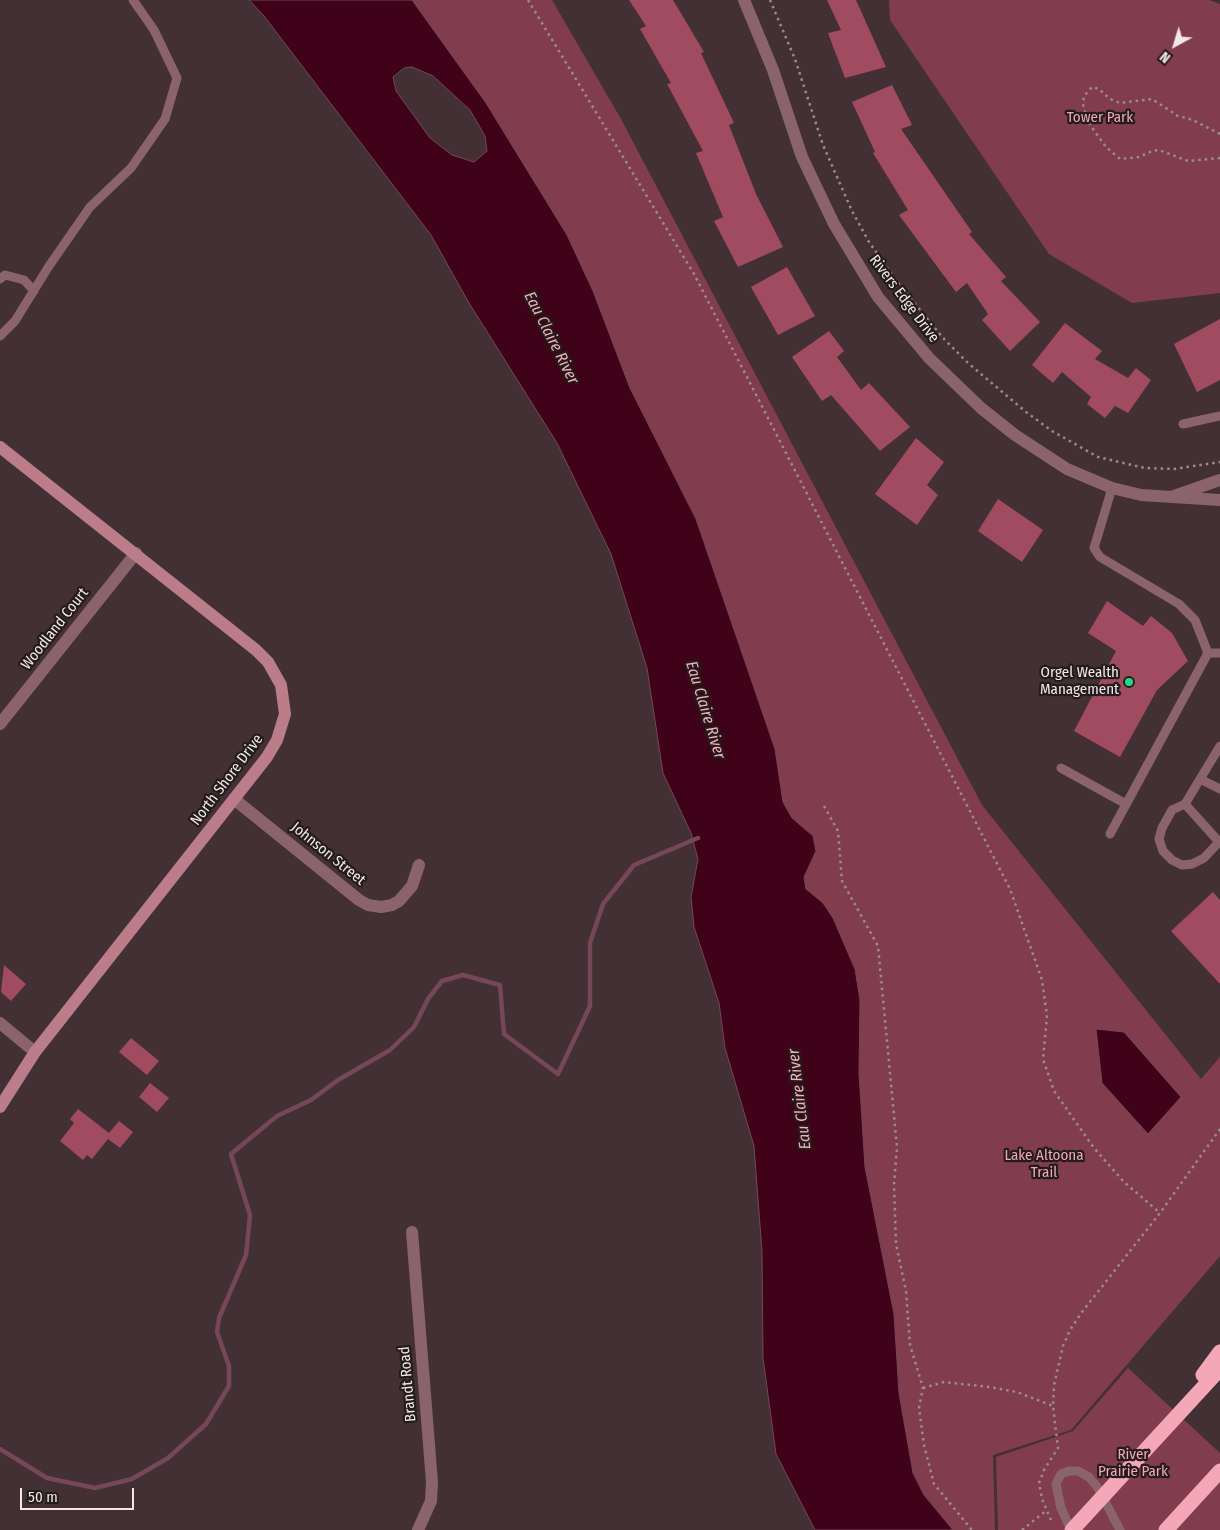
<!DOCTYPE html>
<style>
body{margin:0}
#map{position:relative;width:1220px;height:1530px;overflow:hidden;background:#433034;font-family:"Fira Sans Condensed",sans-serif}
canvas{display:block}
.north{position:absolute;left:1150px;top:20px;width:50px;height:50px;-webkit-text-stroke:4px #231b1c;paint-order:stroke;rotate:219deg;font-size:14px;font-weight:700;line-height:20px;text-align:center;color:#f3e7e9}
.north::after{content:'';display:block;margin:auto;width:18px;height:22px;background:#f3e7e9;clip-path:polygon(50% 0,100% 100%,50% 72%,0 100%)}
.scale{position:absolute;left:20px;top:1488px;width:114px;height:22px;box-sizing:border-box;border:2px solid #f3e7e9;border-top:0;padding-left:6px;font-size:15px;line-height:18px;white-space:nowrap;color:#f3e7e9;-webkit-text-stroke:4px #231b1c;paint-order:stroke}
</style>
<div id="map">
<canvas width="1220" height="1530"></canvas>
<div class="north">N</div>
<div class="scale">50 m</div>
</div>
<script>
const context = document.querySelector('canvas').getContext('2d');
context.lineJoin = 'round';
function paint(path, color) { context.fillStyle = color; context.fill(path, 'evenodd'); }
const shape = rows => new Path2D(rows.map(r => 'M' + r).join(''));
function stroke(path, color, width, dash) { context.strokeStyle = color; context.lineWidth = width; context.lineCap = dash ? 'butt' : 'round'; context.setLineDash(dash || []); context.stroke(path); }
function write(font, color, halo, rows, align = 'center') {
  context.font = font + ' "Fira Sans Condensed",sans-serif'; context.lineWidth = 4.5; context.setLineDash([]); context.textBaseline = 'middle'; context.strokeStyle = halo; context.fillStyle = color; for (const [text, x, y, turn = 0] of rows) {
    context.save(); context.translate(x, y); context.rotate((+turn || 0) * Math.PI / 180); context.textAlign = isNaN(turn) ? turn : align; if (halo) context.strokeText(text, 0, 0); context.fillText(text, 0, 0); context.restore();
  }
}
paint(shape([
 [412,0,552,0,621,119,982,805,1201,1079,1220,1057,1220,1256,1071,1430,993,1455,995,1530,953,1530,924,1495,913,1473,899,1393,894,1314,865,1167,859,1073,860,1000,855,969,833,918,823,903,806,889,804,877,816,851,813,836,792,818,783,802,775,749,696,519,630,388,593,291,567,235],
 [889,0,1209,0,1220,4,1220,293,1132,303,1049,254,890,20],
 [1128,1368,1220,1453,1220,1530,998,1530,996,1457,1073,1431]
]), '#813d4d');
const water = shape([
 [249,0,412,0,486,103,567,235,593,291,630,388,696,519,775,749,783,802,792,818,813,836,816,851,804,877,806,889,823,903,833,918,855,969,860,1000,859,1073,865,1167,894,1314,899,1393,913,1473,924,1495,953,1530,815,1530,776,1454,763,1358,762,1252,754,1146,725,1048,719,1003,694,927,691,897,698,859,691,833,663,773,647,668,611,554,557,443,469,303,431,235,264,16,249,0],
 [412,67,433,76,470,110,485,136,487,151,474,162,452,155,430,138,396,91,393,77,404,68,412,67],
 [1096,1029,1124,1032,1181,1097,1148,1134,1102,1083,1096,1029]
]);
paint(water, '#3f0218');
stroke(water, '#754757', 1);
stroke(shape([
 [0,1449,47,1478,95,1488,132,1479,168,1458,206,1424,229,1386,229,1366,217,1332,219,1318,246,1255,250,1215,231,1154,277,1116,311,1100,338,1080,390,1050,414,1027,428,999,442,981,463,975,500,985,504,1034,558,1074,590,1006,590,943,603,904,634,865,698,838]
]), '#754757', 4.5);
paint(shape([
 [629,0,673,0,704,52,701,53,734,123,729,125,756,194,783,247,738,267,714,221,723,217,696,153,703,151,667,84,671,83,640,29,646,26],
 [827,0,856,0,886,67,845,78,828,33,841,30],
 [892,85,912,125,901,129,972,232,969,234,1006,277,1001,281,1040,322,1010,351,982,320,988,314,967,283,956,292,899,215,908,210,873,153,875,152,852,102],
 [787,267,815,316,778,335,751,287],
 [1220,319,1220,380,1197,392,1174,344],
 [1065,323,1102,351,1095,359,1128,378,1136,368,1151,380,1128,413,1115,406,1105,418,1087,404,1091,397,1062,372,1053,383,1032,365],
 [829,331,844,351,837,357,861,390,869,383,910,427,880,451,831,395,822,401,792,357],
 [916,438,944,462,927,485,938,495,917,525,875,494],
 [998,499,1043,530,1022,562,978,531],
 [1107,601,1143,626,1151,616,1172,633,1188,661,1157,690,1120,757,1074,731,1116,651,1088,633],
 [1213,892,1220,900,1220,984,1171,931],
 [4,965,26,984,11,1001,1,992],
 [131,1038,159,1061,147,1075,119,1052],
 [150,1083,169,1098,157,1112,139,1097],
 [78,1109,109,1133,119,1121,133,1132,120,1148,108,1139,92,1159,87,1155,83,1160,60,1141,74,1123,70,1119]
]), '#a14b60');
stroke(shape([
 [528,0,694,274,1010,889,1042,980,1047,1016,1043,1059,1054,1091,1094,1148,1124,1182,1160,1213],
 [770,0,795,59,823,145,852,211,869,242,895,279,943,338,968,363,1026,412,1052,431,1098,457,1145,468,1174,469,1220,462],
 [1220,134,1193,120,1178,116,1152,99,1120,103,1110,99,1099,89,1092,87,1084,96,1083,104,1088,122,1106,147,1120,159,1139,157,1152,151,1159,150,1188,161,1220,158],
 [824,806,838,831,842,881,878,946,897,1147,894,1184,896,1244,906,1291,910,1345,923,1388,919,1408,924,1445,934,1484,972,1530],
 [923,1388,944,1382,989,1387,1017,1392,1053,1406],
 [1051,1520,1042,1499,1039,1483,1044,1470,1058,1448,1053,1406,1054,1385,1063,1346,1070,1330,1082,1312,1160,1213,1220,1129],
 [1022,1530,1047,1510]
]), '#9a8b8e', 2.5, [2.5, 4]);
stroke(shape([
 [0,279,5,275,24,280,34,291],
 [0,336,15,321,49,266,90,207,131,168,165,119,177,78,154,30,133,0],
 [1183,424,1220,416],
 [1112,488,1094,548,1100,557,1179,604,1195,620,1208,653],
 [1061,768,1126,804],
 [1202,780,1220,789],
 [1185,804,1219,842,1204,858,1192,864,1182,865,1172,860,1163,851,1159,839,1162,828,1172,810,1185,804,1220,746],
 [1110,834,1208,653,1220,653],
 [1071,1530,1061,1508,1056,1484,1061,1474,1069,1471,1078,1471,1089,1477,1098,1488,1120,1530]
]), '#8b646b', 9);
stroke(shape([
 [744,0,773,70,802,157,834,224,878,297,929,358,981,408,1015,435,1067,469,1112,488,1141,495,1220,500],
 [1174,496,1220,480],
 [0,724,136,553],
 [234,799,359,900,368,905,381,907,392,905,399,901,412,886,419,865],
 [0,1023,35,1052],
 [412,1232,432,1482,431,1501,418,1530]
]), '#8b646b', 12);
stroke(shape([
 [0,447,256,650,268,662,281,685,285,714,277,740,267,757,35,1052,0,1107]
]), '#bb7d89', 12);
stroke(shape([
 [1203,1375,1220,1352],
 [1072,1530,1220,1369],
 [1166,1530,1220,1471]
]), '#f4a7b6', 15);
for (const [x, y, r, color] of [
 [1129,682,5,"#22d887"]
]) { const dot = new Path2D(); dot.arc(x, y, r, 0, 2 * Math.PI); context.fillStyle = color; context.fill(dot); stroke(dot, '#231b1c', 2); }
write('15px', '#f1a8b6', '#231b1c', [
 ["Tower Park",1100,118],
 ["Lake Altoona",1044,1156],
 ["Trail",1044,1173],
 ["River",1133,1455],
 ["Prairie Park",1133,1472]
]);
write('15px', '#f3e7e9', '#231b1c', [
 ["Rivers Edge Drive",904,299,53],
 ["Woodland Court",55,629,-52],
 ["North Shore Drive",227,780,-53],
 ["Johnson Street",328,854,39],
 ["Brandt Road",408,1384,-95]
]);
write('15px', '#f3e7e9', '#231b1c', [
 ["Orgel Wealth",1119,673],
 ["Management",1119,690]
], 'right');
write('italic 16px', '#f7adbb', '#231b1c', [
 ["Eau Claire River",551,338,63],
 ["Eau Claire River",705,710,73],
 ["Eau Claire River",800,1099,-97]
]);
</script>
